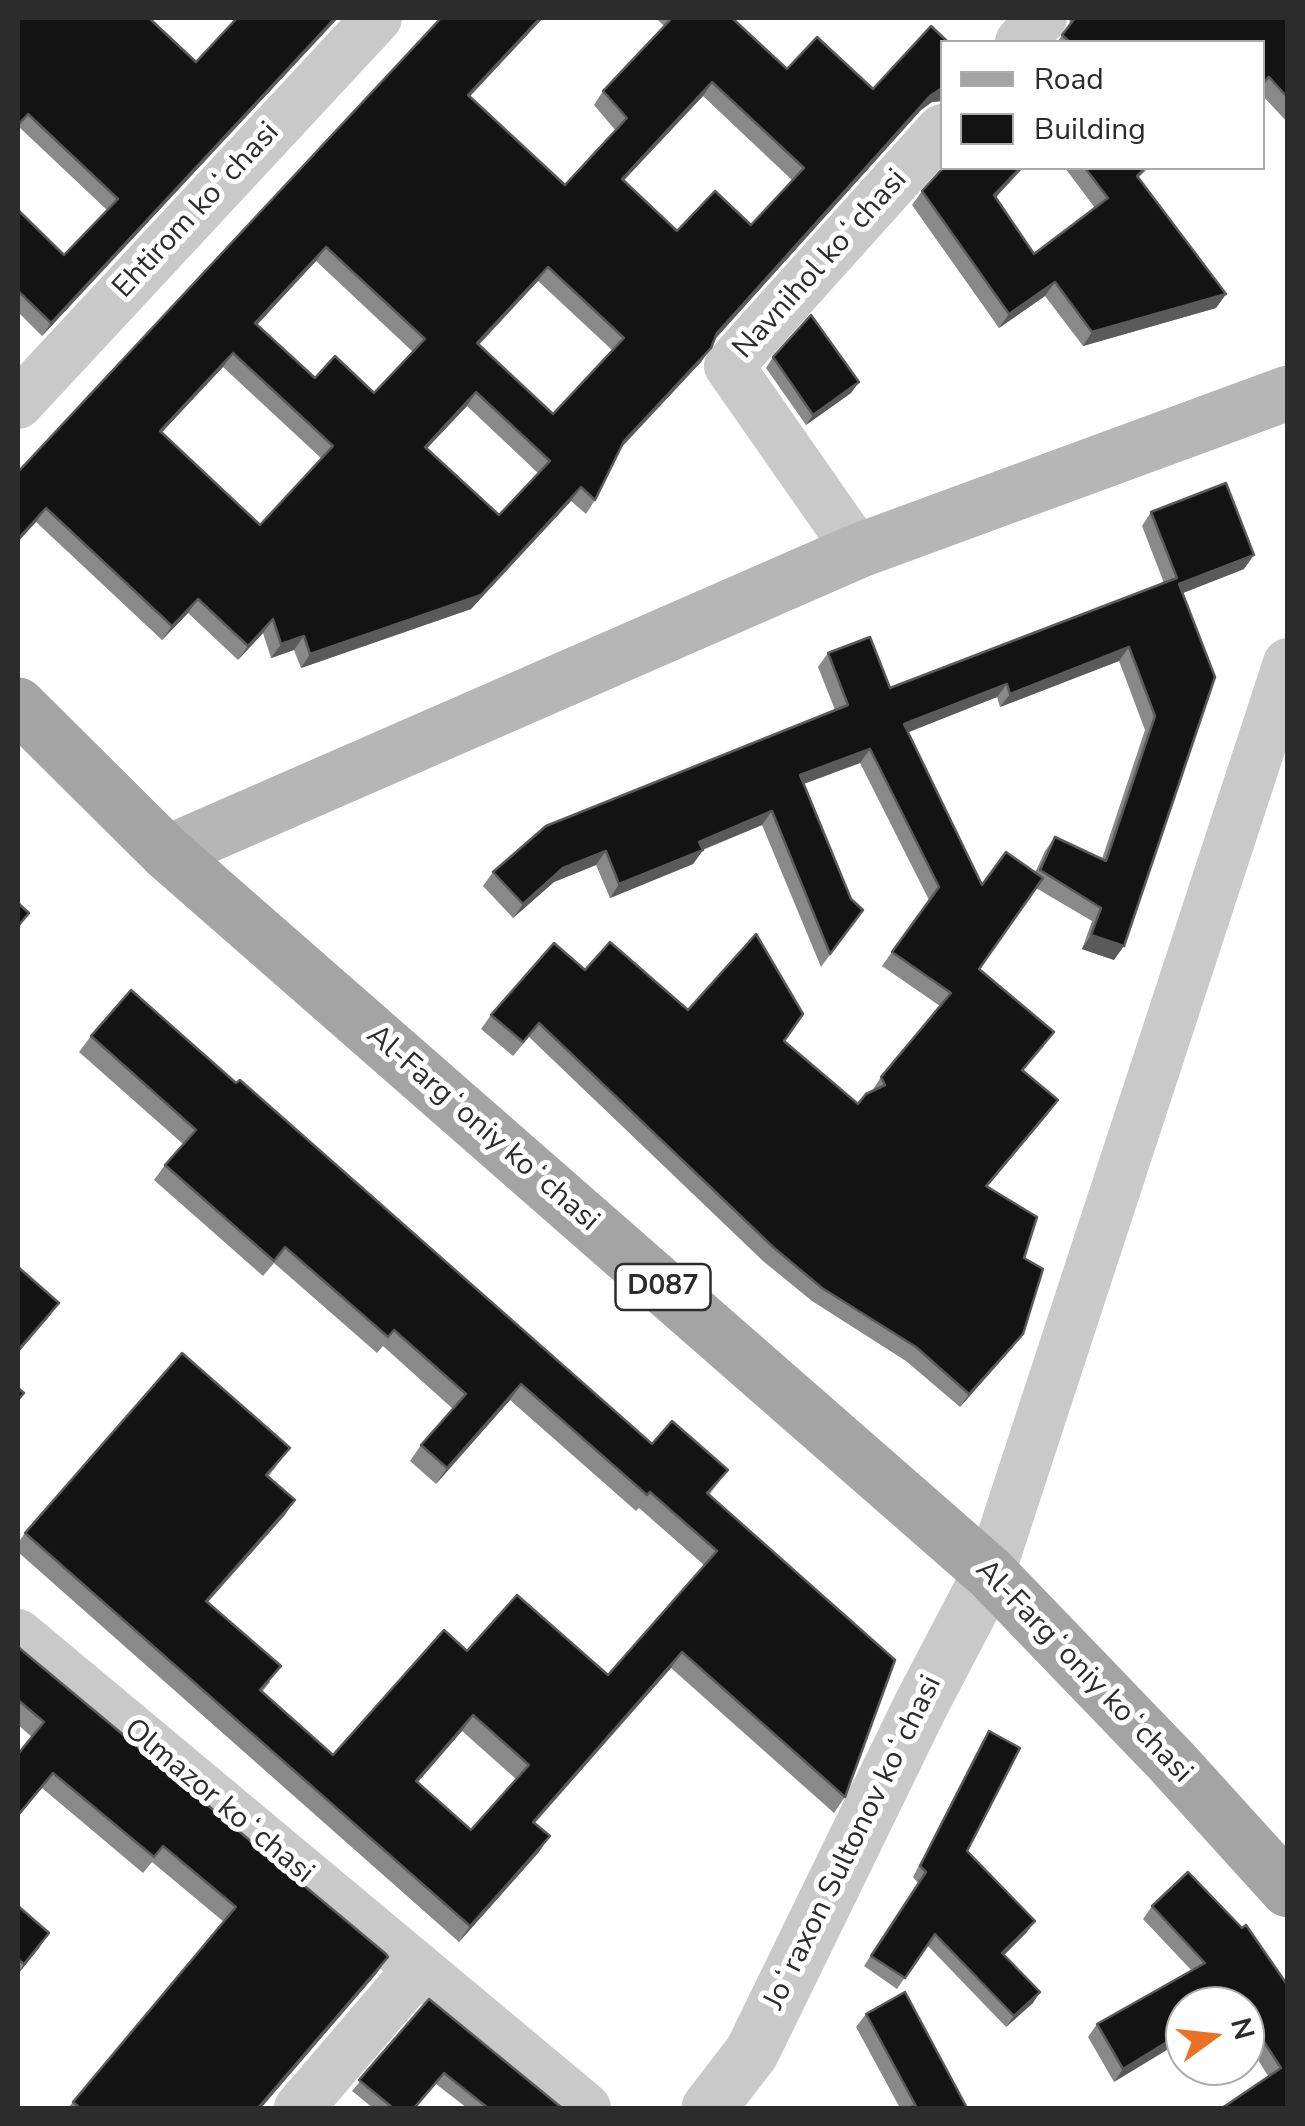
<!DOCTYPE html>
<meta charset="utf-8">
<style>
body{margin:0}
#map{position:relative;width:1305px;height:2126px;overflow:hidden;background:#fff;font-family:"Nunito Sans",sans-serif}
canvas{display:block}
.frame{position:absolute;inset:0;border:20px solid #2c2c2c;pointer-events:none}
.legend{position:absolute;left:940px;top:40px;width:325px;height:130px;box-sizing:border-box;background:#fff;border:2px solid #ababab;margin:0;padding:12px 18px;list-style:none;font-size:30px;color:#2c2c2c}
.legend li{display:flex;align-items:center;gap:20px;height:50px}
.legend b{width:50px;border:2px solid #ababab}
.north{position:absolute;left:1165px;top:1986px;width:100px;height:100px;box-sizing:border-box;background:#fff;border:2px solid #ababab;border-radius:50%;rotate:75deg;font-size:28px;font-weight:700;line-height:40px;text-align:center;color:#2c2c2c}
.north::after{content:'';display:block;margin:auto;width:35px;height:45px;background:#ea7226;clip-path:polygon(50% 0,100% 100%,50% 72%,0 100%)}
</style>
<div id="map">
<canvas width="1305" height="2126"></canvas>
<div class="frame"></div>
<ul class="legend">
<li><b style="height:12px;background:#a4a4a4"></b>Road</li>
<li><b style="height:28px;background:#131313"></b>Building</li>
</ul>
<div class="north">N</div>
</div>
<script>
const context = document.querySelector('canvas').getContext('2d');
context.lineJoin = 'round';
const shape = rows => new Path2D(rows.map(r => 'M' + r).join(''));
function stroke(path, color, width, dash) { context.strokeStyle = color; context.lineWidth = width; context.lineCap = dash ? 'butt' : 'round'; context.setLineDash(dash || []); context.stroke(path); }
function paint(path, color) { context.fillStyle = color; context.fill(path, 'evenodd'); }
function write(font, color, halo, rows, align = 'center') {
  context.font = font + ' "Nunito Sans",sans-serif'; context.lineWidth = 10; context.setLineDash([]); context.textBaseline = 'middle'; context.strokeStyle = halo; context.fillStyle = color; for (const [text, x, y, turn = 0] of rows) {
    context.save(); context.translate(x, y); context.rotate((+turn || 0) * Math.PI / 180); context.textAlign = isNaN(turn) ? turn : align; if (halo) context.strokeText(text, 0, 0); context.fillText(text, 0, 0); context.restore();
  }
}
stroke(shape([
 [1020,42,1042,18],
 [18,404,377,18],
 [858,551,729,366,942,129],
 [990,1573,1288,663],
 [18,1634,586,2108],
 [299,2108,418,1969]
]), '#c9c9c9', 50);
stroke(shape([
 [709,2108,752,2052,921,1705,990,1573]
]), '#c9c9c9', 55);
stroke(shape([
 [167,853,858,551,1288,393]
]), '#b6b6b6', 55);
stroke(shape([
 [18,705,167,853,990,1573,1172,1762,1288,1890]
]), '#a4a4a4', 55);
paint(shape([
 [18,18,196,62,338,18,42,336,18,312,18,210,64,255,107,210,19,127],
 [543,18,470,96,565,185,616,131,594,105,603,91,664,26,656,18,732,18,787,69,873,89,942,42,942,101,932,102,921,110,715,339,701,362,621,448,595,500,586,514,571,501,471,609,301,668,294,650,271,658,263,633,238,660,188,613,162,640,36,522,18,472],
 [703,96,793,181,751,225,677,231,624,180],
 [316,261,413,352,374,393,315,378,257,324],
 [538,281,612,350,553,414,479,345],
 [223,367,322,459,260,525,161,433],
 [467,406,538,473,499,515,427,448],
 [1069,18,1288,18,1288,123,1262,95,1262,42,1057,42,1070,25],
 [1065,168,1148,168,1138,178,1226,294,1216,308,1083,346,1045,296,999,328,912,205,922,191,995,197,1034,254,1095,208],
 [773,357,859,382,851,393,806,425,766,368],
 [1151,512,1244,569,1183,593,1114,960,1082,949,1092,921,1036,888,979,969,1044,1046,1023,1071,1048,1114,987,1187,1024,1258,1013,1347,960,1407,906,1361,812,1301,763,1261,529,1037,513,1056,481,1029,491,1015,585,970,688,1010,784,1041,858,1104,872,1091,881,1077,940,1006,882,966,929,900,860,763,803,784,851,899,863,910,821,967,762,825,703,850,693,864,610,898,596,865,554,882,513,918,483,886,493,872,835,710,818,667,828,653,890,688,1164,583,1142,526],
 [1119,661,1145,730,1102,859,1055,837,1045,851,1035,873,982,885,908,732,997,697,1000,707],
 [91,1036,236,1083,652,1444,728,1470,709,1495,845,1797,834,1813,671,1668,535,1823,539,1852,459,1942,18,1552,18,1543,25,1533,290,1448,268,1477,295,1500,284,1516,208,1602,270,1682,262,1692,333,1755,467,1651,608,1675,704,1565,639,1508,636,1511,510,1400,436,1484,410,1461,421,1445,453,1409,383,1346,377,1353,274,1263,263,1276,154,1180,165,1165,183,1144,79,1052],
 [462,1731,516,1779,471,1830,417,1783],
 [18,1647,377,1973,261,2108,68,2108,224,1922,152,1862,143,1873,42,1788,32,1737,18,1725],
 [989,1731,967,1851,1027,1932,1004,1955,1033,2003,1006,2027,927,1945,897,1989,864,1966,918,1883,913,1877,982,1742],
 [18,1906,39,1948,18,1974],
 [1152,1906,1288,1986,1288,2108,1245,2039,1245,2006,1185,2006,1114,2082,1088,2037,1097,2024,1192,1971,1143,1919],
 [429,1999,562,2108,467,2108,436,2084,416,2108,373,2108,352,2091],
 [866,2014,967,2108,900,2108,856,2027]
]), '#898989');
paint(shape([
 [335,18,338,18,42,336,51,323],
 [540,18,543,18,458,109,468,95],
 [712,82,703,96,612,193,622,179],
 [942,88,942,101,932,102,921,110,708,347,717,333,930,96],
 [1020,168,1023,168,984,210,994,195],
 [326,247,316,261,246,337,255,323],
 [548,267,538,281,467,357,477,343],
 [1055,282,1045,296,999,328,1009,314],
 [1226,294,1216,308,1083,346,1092,332],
 [711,348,701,362,614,455,624,441],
 [233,353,223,367,150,445,160,431],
 [859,382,851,393,806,425,813,415],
 [476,392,467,406,415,461,425,447],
 [581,487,571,501,471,609,301,668,310,654],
 [46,508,36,522,18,542,18,539],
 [1254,555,1244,569,1170,598,1179,584],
 [198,599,188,613,162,640,172,626],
 [273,619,263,633,238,660,248,646],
 [304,636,294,650,271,658,281,644],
 [1129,647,1119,661,1000,707,1010,694],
 [1007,684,997,697,894,738,904,724],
 [870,749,860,763,790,789,800,775],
 [772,811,762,825,689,855,699,842],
 [703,850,693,864,610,898,619,884],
 [606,851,596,865,554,882,513,918,523,904,563,868],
 [1091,935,1124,946,1114,960,1082,949],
 [1058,1100,1048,1114,976,1200,986,1186],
 [59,1303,48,1318,18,1353,18,1350],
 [1023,1334,1013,1347,960,1407,969,1394],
 [521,1384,510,1400,436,1484,447,1468],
 [295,1500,284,1516,195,1616,206,1601],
 [682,1652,671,1668,522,1837,533,1822],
 [473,1715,462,1731,405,1797,416,1781],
 [53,1773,42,1788,18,1817,18,1815],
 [550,1836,539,1852,459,1942,470,1926],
 [1035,1921,1027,1932,995,1964,1002,1953],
 [49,1933,39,1948,18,1974,24,1964],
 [388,1957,377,1973,261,2108,258,2108],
 [1040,1992,1033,2003,1006,2027,1014,2016],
 [1185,2031,1185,2039,1114,2082,1123,2069]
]), '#5a5a5a');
const building = shape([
 [18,18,149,18,196,62,237,18,335,18,51,323,18,291,18,210,64,255,118,199,28,114,18,125,18,18],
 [441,18,540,18,468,95,565,185,627,118,603,91,672,18,732,18,787,69,817,37,873,89,931,26,948,42,942,42,942,88,930,96,717,333,711,348,624,441,595,500,581,487,481,595,310,654,304,636,281,644,273,619,248,646,198,599,172,626,46,508,18,539,18,472,441,18],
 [712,82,804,168,751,225,715,191,677,231,622,179,712,82],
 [326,247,425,339,374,393,335,356,315,378,255,323,326,247],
 [548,267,624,338,553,414,477,343,548,267],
 [233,353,333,446,260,525,160,431,233,353],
 [476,392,550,461,499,515,425,447,476,392],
 [1075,18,1288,18,1288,98,1269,77,1262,84,1262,42,1070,42,1062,35,1075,18],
 [943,168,1020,168,994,195,1034,254,1108,198,1085,168,1145,168,1137,176,1226,294,1092,332,1055,282,1009,314,922,191,943,168],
 [811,315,859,382,813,415,773,357,811,315],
 [1226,483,1254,555,1179,584,1215,677,1124,946,1091,935,1101,908,1040,870,1055,837,1106,861,1155,716,1129,647,1010,694,1007,684,904,724,982,885,1006,852,1043,878,979,969,1054,1032,1022,1070,1058,1100,986,1186,1037,1217,1024,1258,1043,1269,1023,1334,969,1394,916,1347,822,1288,773,1247,539,1023,523,1042,491,1015,554,943,585,970,610,942,688,1010,756,934,803,1014,784,1041,858,1104,866,1094,885,1085,881,1077,951,993,892,952,939,887,870,749,800,775,851,899,863,910,830,954,772,811,699,842,703,850,619,884,606,851,563,868,523,904,493,872,546,826,848,705,828,653,870,637,890,688,1177,578,1151,512,1226,483],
 [18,903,29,913,18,926,18,903],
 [131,990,236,1083,240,1080,652,1444,672,1421,728,1470,707,1493,895,1660,845,1797,682,1652,533,1822,550,1836,470,1926,25,1533,182,1353,290,1448,266,1475,295,1500,206,1601,281,1666,260,1690,333,1755,444,1630,467,1651,517,1595,608,1675,717,1551,650,1492,647,1495,521,1384,447,1468,421,1445,466,1394,394,1330,388,1337,285,1247,274,1261,165,1165,196,1130,91,1036,131,990],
 [473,1715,529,1765,471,1830,416,1781,473,1715],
 [18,1267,59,1303,18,1350,18,1267],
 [18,1388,24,1393,18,1400,18,1388],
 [18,1647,386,1954,388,1957,258,2108,80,2108,73,2102,236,1907,163,1846,154,1857,53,1773,18,1815,18,1754,44,1722,18,1700,18,1647],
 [989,1731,1020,1748,967,1851,1035,1921,1002,1953,1040,1992,1014,2016,935,1934,905,1978,871,1956,926,1872,920,1866,989,1731],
 [1188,1872,1242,1928,1246,1925,1288,1986,1288,2108,1222,2108,1281,2068,1245,2013,1245,2006,1241,2006,1237,2000,1227,2006,1185,2006,1185,2031,1123,2069,1097,2024,1205,1963,1152,1906,1188,1872],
 [18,1906,49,1933,24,1964,19,1960,18,1962,18,1906],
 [905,1992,967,2108,909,2108,913,2106,917,2108,866,2014,905,1992],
 [429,1999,562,2108,488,2108,444,2073,414,2108,393,2108,359,2080,429,1999]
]);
paint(building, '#131313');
stroke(building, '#5a5a5a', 2.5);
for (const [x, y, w] of [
 [663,1287,95]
]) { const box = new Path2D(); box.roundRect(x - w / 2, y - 23, w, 46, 8); context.fillStyle = '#fff'; context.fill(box); stroke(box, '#2c2c2c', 2.5); }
write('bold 28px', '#2c2c2c', null, [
 ["D087",663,1287]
]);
write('30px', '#2c2c2c', '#fff', [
 ["Ehtirom koʻchasi",197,211,-47],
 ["Navnihol koʻchasi",821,265,-48],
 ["Al-Fargʻoniy koʻchasi",482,1129,41],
 ["Al-Fargʻoniy koʻchasi",1083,1672,46],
 ["Olmazor koʻchasi",218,1802,40],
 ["Joʻraxon Sultonov koʻchasi",854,1843,-64]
]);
</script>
